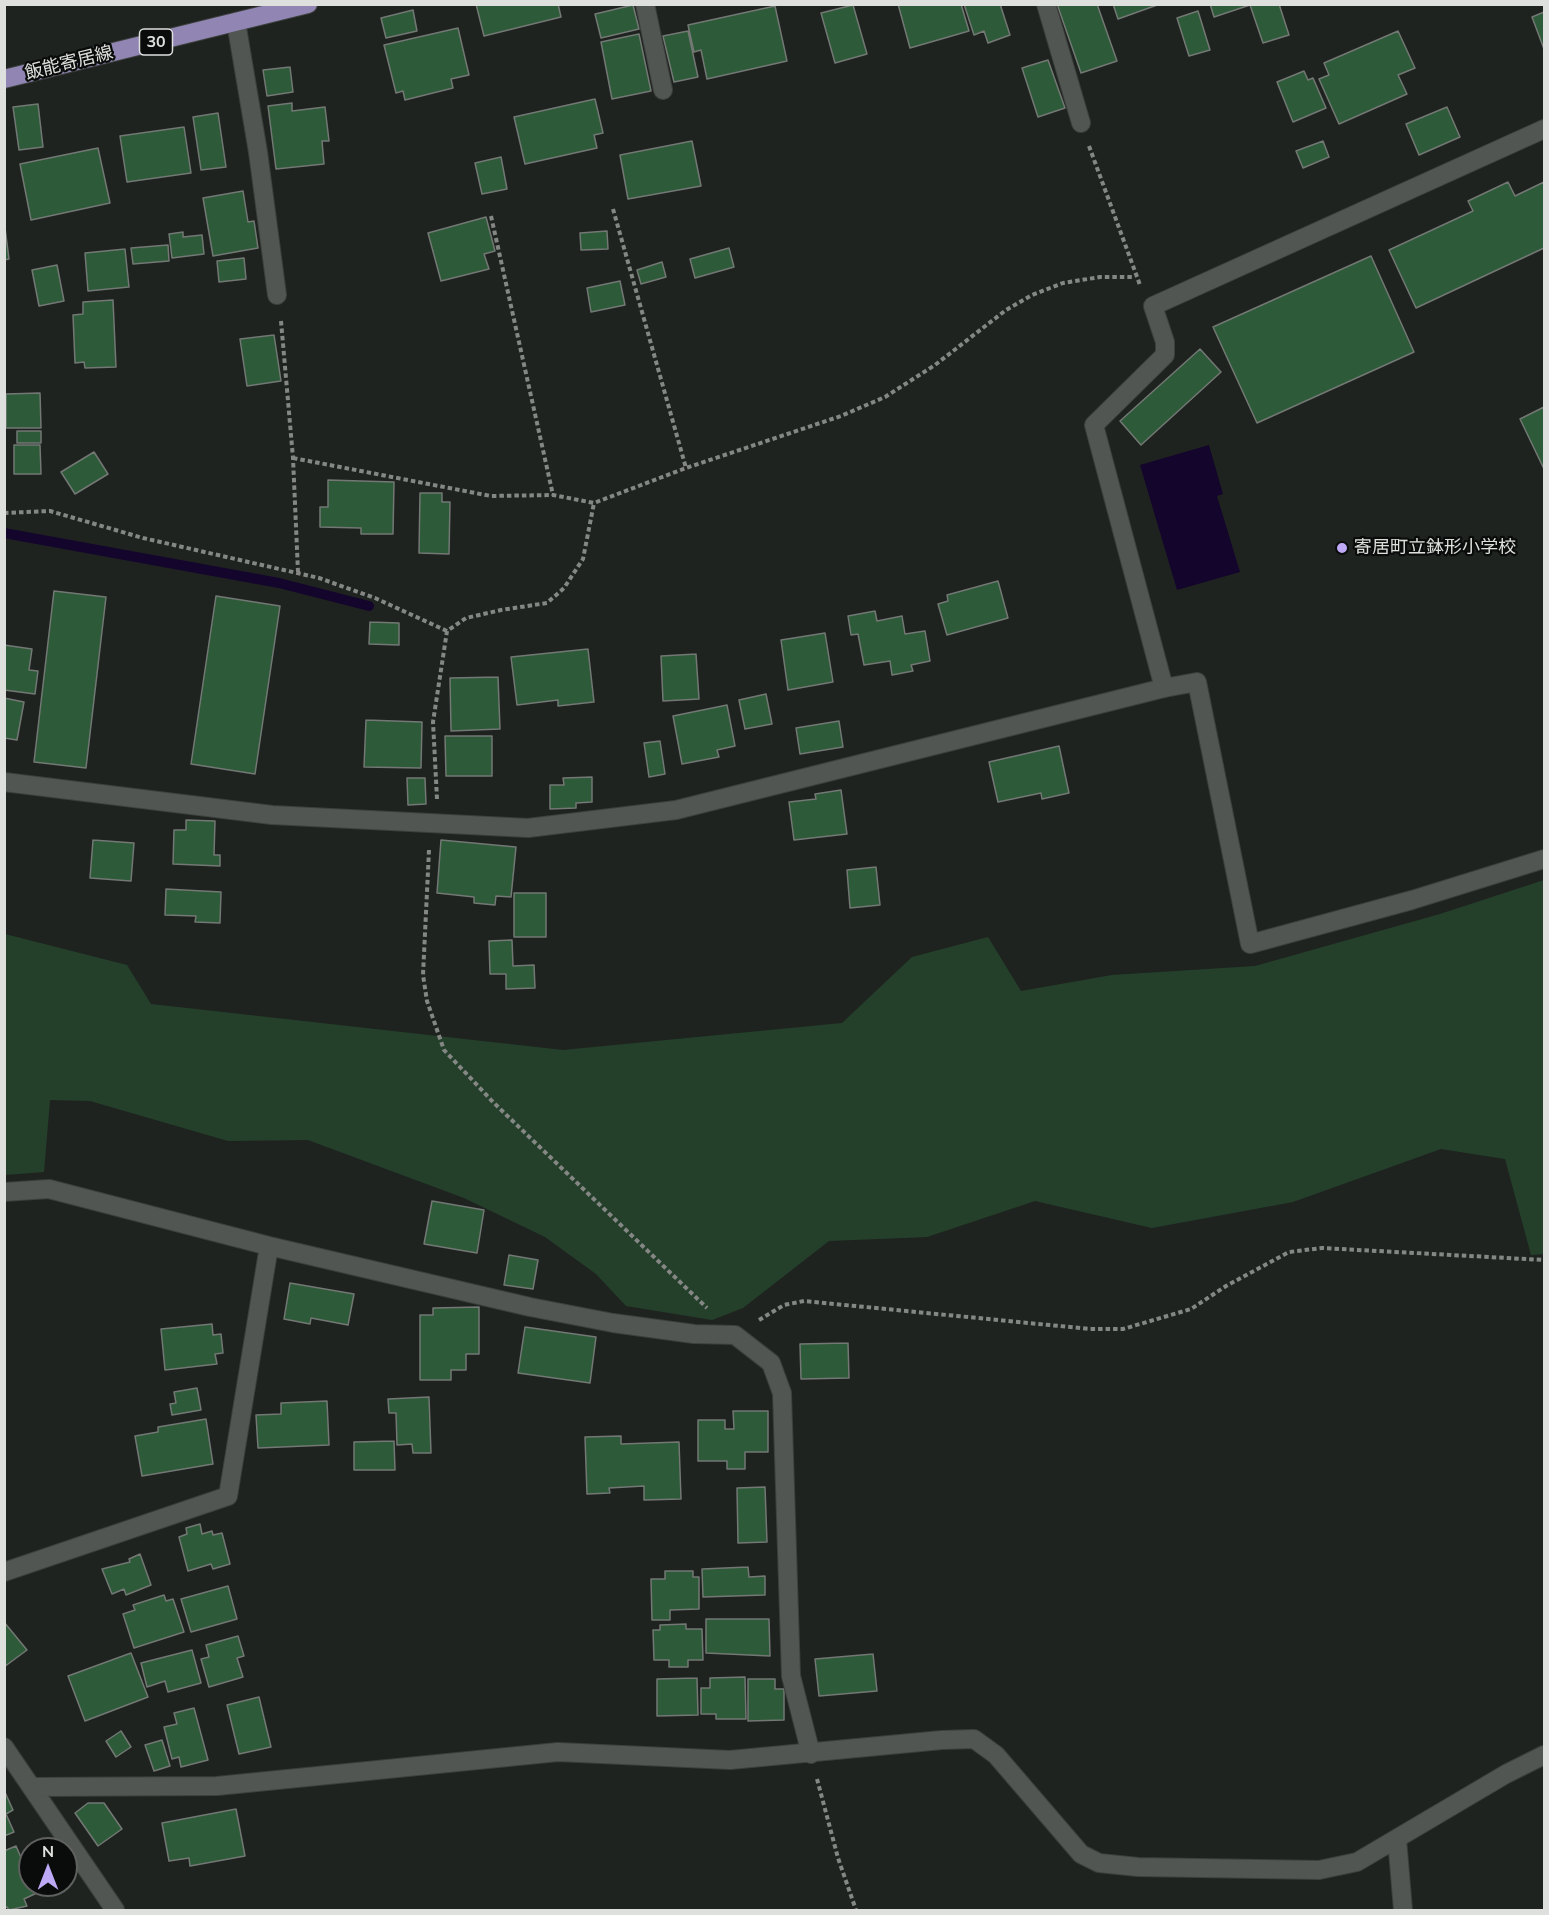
<!DOCTYPE html>
<meta charset="utf-8">
<style>
body{margin:0}
#map{position:relative;width:1549px;height:1915px;overflow:hidden;background:#1f2320;font-family:Mulish,sans-serif}
canvas{display:block}
.frame{position:absolute;inset:0;border:6px solid #dee0de;pointer-events:none}
.north{position:absolute;left:18px;top:1837px;width:60px;height:60px;box-sizing:border-box;background:#0a0c0b;border:2px solid #5f615f;border-radius:50%;rotate:0deg;font-size:16px;font-weight:700;line-height:24px;text-align:center;color:#dee0de}
.north::after{content:'';display:block;margin:auto;width:21px;height:27px;background:#bda9f5;clip-path:polygon(50% 0,100% 100%,50% 72%,0 100%)}
</style>
<div id="map">
<canvas width="1549" height="1915"></canvas>
<div class="frame"></div>
<div class="north">N</div>
</div>
<script>
const context = document.querySelector('canvas').getContext('2d');
context.lineJoin = 'round';
function paint(path, color) { context.fillStyle = color; context.fill(path, 'evenodd'); }
const shape = rows => new Path2D(rows.map(r => 'M' + r).join(''));
function stroke(path, color, width, dash) { context.strokeStyle = color; context.lineWidth = width; context.lineCap = dash ? 'butt' : 'round'; context.setLineDash(dash || []); context.stroke(path); }
function write(font, color, halo, rows, align = 'center') {
  context.font = font + ' Mulish,"Noto Sans JP",sans-serif'; context.lineWidth = 4.5; context.setLineDash([]); context.textBaseline = 'middle'; context.strokeStyle = halo; context.fillStyle = color; for (const [text, x, y, turn = 0] of rows) {
    context.save(); context.translate(x, y); context.rotate((+turn || 0) * Math.PI / 180); context.textAlign = isNaN(turn) ? turn : align; if (halo) context.strokeText(text, 0, 0); context.fillText(text, 0, 0); context.restore();
  }
}
paint(shape([
 [1544,880,1544,1254,1531,1255,1505,1159,1441,1149,1293,1202,1152,1228,1035,1201,927,1237,829,1241,743,1308,712,1320,626,1306,596,1274,545,1237,464,1198,308,1140,228,1141,90,1101,50,1100,44,1172,5,1175,5,934,127,965,151,1004,563,1050,842,1023,912,957,988,937,1021,991,1112,975,1255,966,1440,914]
]), '#24402b');
paint(shape([
 [1209,445,1223,494,1217,496,1240,572,1177,590,1140,465]
]), '#14052c');
stroke(shape([
 [4,533,279,583,369,606]
]), '#14052c', 10);
const building = shape([
 [476,4,558,4,561,17,484,36,476,4],
 [898,4,961,4,969,31,910,48,898,4],
 [964,4,1000,4,1010,35,988,43,984,31,974,35,964,4],
 [1057,4,1097,4,1117,61,1081,73,1057,4],
 [1113,4,1160,4,1118,19,1113,4],
 [1210,4,1279,4,1289,35,1263,43,1250,5,1214,17,1210,4],
 [633,5,639,29,601,38,595,14,633,5],
 [853,5,867,54,835,63,821,13,853,5],
 [775,6,787,61,707,79,701,50,694,52,688,25,775,6],
 [413,10,417,31,386,38,381,18,413,10],
 [1198,11,1210,50,1189,56,1177,18,1198,11],
 [1544,12,1544,49,1532,17,1544,12],
 [458,28,469,75,451,79,453,88,405,100,403,91,396,93,384,45,458,28],
 [688,31,698,77,674,82,663,36,688,31],
 [1398,31,1415,68,1398,75,1407,94,1339,124,1319,79,1329,75,1324,63,1398,31],
 [639,34,651,91,612,99,601,42,639,34],
 [1048,60,1065,108,1038,117,1022,68,1048,60],
 [290,67,293,92,267,96,263,70,290,67],
 [1304,71,1308,80,1313,78,1326,108,1293,122,1277,82,1304,71],
 [595,99,603,133,594,135,597,148,525,164,514,117,595,99],
 [292,103,292,111,325,107,329,141,322,141,324,164,276,169,268,106,292,103],
 [38,104,43,147,19,150,13,107,38,104],
 [1447,107,1460,137,1419,155,1406,124,1447,107],
 [218,113,226,167,201,170,193,117,218,113],
 [184,127,191,173,127,182,120,136,184,127],
 [692,141,701,186,628,199,620,155,692,141],
 [1323,141,1329,157,1303,168,1296,151,1323,141],
 [98,148,110,203,31,220,20,164,98,148],
 [501,157,507,189,482,194,475,163,501,157],
 [1508,182,1515,196,1544,182,1544,248,1416,308,1389,250,1473,211,1468,201,1508,182],
 [243,191,248,222,254,221,258,248,213,256,203,198,243,191],
 [486,217,495,251,484,254,489,269,441,281,428,233,486,217],
 [4,220,9,259,4,260,4,220],
 [607,231,608,249,581,250,580,233,607,231],
 [183,232,183,237,202,235,204,254,172,258,169,234,183,232],
 [168,245,169,261,133,264,131,248,168,245],
 [729,248,734,267,695,278,690,259,729,248],
 [125,249,129,287,88,291,85,253,125,249],
 [1371,256,1414,352,1257,423,1213,327,1371,256],
 [244,258,246,279,219,282,217,261,244,258],
 [662,262,666,277,641,284,637,270,662,262],
 [57,265,64,301,39,306,32,270,57,265],
 [620,281,625,305,591,312,587,288,620,281],
 [113,300,116,367,85,368,84,362,75,363,73,315,83,314,83,302,113,300],
 [274,335,281,381,247,386,240,339,274,335],
 [1200,349,1221,372,1141,445,1120,421,1200,349],
 [40,393,41,428,6,428,6,394,40,393],
 [1544,407,1544,469,1520,419,1544,407],
 [17,431,41,431,41,443,17,443,17,431],
 [14,445,40,445,41,474,14,474,14,445],
 [94,452,108,474,75,494,61,472,94,452],
 [328,480,394,482,393,534,361,534,361,528,320,527,320,507,328,507,328,480],
 [420,493,442,493,442,502,450,502,449,554,419,553,420,493],
 [998,581,1008,618,947,635,938,604,948,601,947,595,998,581],
 [54,591,106,597,86,768,34,762,54,591],
 [216,596,280,606,255,774,191,764,216,596],
 [875,611,877,621,902,616,905,634,925,631,930,661,911,665,913,671,892,675,890,661,864,665,858,634,851,635,848,616,875,611],
 [370,622,399,623,399,645,369,644,370,622],
 [825,633,833,682,788,690,781,640,825,633],
 [4,645,32,649,29,670,38,671,35,694,4,690,4,645],
 [588,649,594,702,558,706,558,700,517,705,511,657,588,649],
 [696,654,699,699,663,701,661,656,696,654],
 [498,677,500,729,451,731,450,678,498,677],
 [766,694,772,724,745,729,739,700,766,694],
 [4,698,24,702,17,740,4,738,4,698],
 [727,705,735,746,717,750,719,757,682,764,673,716,727,705],
 [366,720,422,722,421,768,364,767,366,720],
 [839,721,843,747,800,754,796,728,839,721],
 [445,736,492,736,492,776,446,776,445,736],
 [660,741,665,774,649,777,644,743,660,741],
 [1059,746,1069,793,1042,799,1041,793,998,802,989,762,1059,746],
 [592,777,592,802,576,803,576,808,550,809,550,785,564,785,563,778,592,777],
 [407,778,425,778,426,804,408,805,407,778],
 [841,790,847,834,794,840,789,802,816,799,815,794,841,790],
 [186,820,215,821,214,855,220,855,220,866,173,864,174,830,186,830,186,820],
 [93,840,134,843,131,881,90,878,93,840],
 [441,840,516,847,511,897,496,896,495,905,474,903,474,897,437,893,441,840],
 [876,867,880,905,850,908,847,870,876,867],
 [166,889,221,892,220,923,195,922,196,916,165,915,166,889],
 [514,893,546,893,546,937,514,937,514,893],
 [512,940,513,966,534,965,535,988,506,989,506,974,490,974,489,941,512,940],
 [432,1201,484,1210,477,1253,424,1244,432,1201],
 [509,1255,538,1260,533,1289,504,1285,509,1255],
 [290,1283,354,1294,348,1325,311,1318,310,1324,284,1319,290,1283],
 [479,1307,479,1354,466,1354,466,1370,451,1370,451,1380,420,1380,420,1315,433,1315,433,1308,479,1307],
 [212,1324,213,1335,221,1334,223,1353,215,1354,217,1364,165,1370,161,1329,212,1324],
 [525,1327,596,1337,590,1383,518,1373,525,1327],
 [848,1343,849,1378,801,1379,800,1344,848,1343],
 [197,1388,201,1410,172,1415,170,1404,176,1403,174,1392,197,1388],
 [429,1397,431,1453,413,1453,412,1444,397,1445,396,1413,389,1413,388,1399,429,1397],
 [327,1401,329,1445,258,1448,256,1415,281,1414,281,1403,327,1401],
 [733,1411,768,1411,768,1452,745,1452,745,1469,727,1469,727,1461,698,1461,698,1420,725,1420,725,1429,734,1429,733,1411],
 [206,1419,213,1464,142,1476,135,1436,158,1432,158,1427,206,1419],
 [621,1436,621,1444,679,1442,681,1499,644,1500,644,1486,609,1488,610,1493,587,1494,585,1437,621,1436],
 [394,1441,395,1470,354,1470,354,1442,394,1441],
 [765,1487,767,1542,738,1543,737,1488,765,1487],
 [200,1524,202,1534,212,1531,213,1535,222,1533,230,1564,213,1569,211,1564,188,1571,179,1537,187,1534,186,1528,200,1524],
 [140,1554,151,1585,126,1595,124,1589,112,1594,102,1569,130,1562,129,1559,140,1554],
 [748,1567,749,1577,765,1576,765,1595,703,1597,702,1569,748,1567],
 [665,1571,693,1571,693,1577,699,1577,699,1609,670,1610,670,1620,652,1620,651,1579,665,1579,665,1571],
 [228,1586,237,1619,191,1632,181,1599,228,1586],
 [164,1595,166,1601,173,1599,184,1632,134,1648,123,1614,135,1610,133,1605,164,1595],
 [706,1619,769,1619,770,1656,706,1653,706,1619],
 [4,1622,27,1650,4,1667,4,1622],
 [686,1624,686,1629,702,1629,703,1660,688,1660,688,1667,669,1667,669,1660,654,1660,653,1630,660,1630,660,1625,686,1624],
 [238,1636,244,1656,237,1658,243,1677,209,1687,201,1659,209,1657,206,1645,238,1636],
 [192,1650,201,1683,168,1692,165,1681,147,1687,141,1663,192,1650],
 [131,1653,148,1697,85,1721,68,1676,131,1653],
 [873,1654,877,1691,819,1696,815,1659,873,1654],
 [745,1677,746,1719,716,1719,716,1714,701,1714,701,1688,710,1688,710,1678,745,1677],
 [697,1678,698,1715,657,1716,657,1679,697,1678],
 [748,1679,775,1679,775,1689,784,1689,784,1720,748,1721,748,1679],
 [259,1697,271,1747,239,1754,227,1705,259,1697],
 [194,1708,208,1760,181,1767,179,1757,172,1759,164,1727,177,1724,174,1713,194,1708],
 [121,1731,131,1747,116,1757,106,1741,121,1731],
 [162,1740,170,1766,154,1771,145,1745,162,1740],
 [4,1790,13,1810,6,1814,14,1832,4,1836,4,1790],
 [88,1803,104,1803,122,1829,98,1846,75,1813,88,1803],
 [236,1809,245,1856,190,1866,189,1858,169,1861,162,1823,236,1809],
 [16,1846,23,1862,30,1861,30,1885,41,1885,43,1890,24,1899,27,1906,9,1910,7,1907,4,1908,4,1851,16,1846]
]);
paint(building, '#2d5a39');
stroke(building, '#737874', 1.5);
const lane = shape([
 [645,4,663,90],
 [1046,4,1081,123],
 [236,22,258,152,277,295],
 [1164,688,1094,425,1165,355,1165,342,1153,306,1544,129]
]);
const street = shape([
 [4,782,272,815,528,828,676,810,1164,688,1197,682,1250,944,1412,900,1544,859],
 [4,1192,49,1189,269,1246,530,1307,613,1323,694,1334,735,1335,771,1363,782,1393,791,1676,811,1754],
 [4,1572,228,1496,269,1246],
 [4,1747,115,1910],
 [31,1787,217,1786,558,1752,730,1760,942,1740,974,1739,996,1755,1081,1854,1099,1863,1138,1867,1319,1870,1357,1862,1506,1774,1544,1755],
 [1397,1839,1403,1910]
]);
const primary = shape([
 [4,79,308,4]
]);
stroke(lane, '#3c403d', 20);
stroke(street, '#3c403d', 20);
stroke(primary, '#3c403d', 20);
stroke(shape([
 [1089,146,1140,285],
 [613,209,686,468],
 [491,216,553,495],
 [281,321,293,458,298,572],
 [293,458,491,496,553,495,594,503,686,468,841,416,885,397,935,365,1006,310,1032,295,1063,283,1100,277,1134,277],
 [4,513,50,511,143,538,319,578,375,598,447,631],
 [437,799,433,722,447,631,466,618,501,610,547,603,564,588,583,559,594,503],
 [429,850,423,975,427,1001,444,1050,494,1103,707,1308],
 [759,1320,784,1305,804,1301,1090,1329,1123,1329,1191,1309,1226,1286,1289,1252,1322,1248,1544,1260],
 [817,1779,838,1858,856,1910]
]), '#848784', 4, [4.5, 3]);
stroke(lane, '#525653', 18);
stroke(street, '#525653', 18);
stroke(primary, '#9085b3', 18);
for (const [x, y, r, color] of [
 [1342,548,6,"#bda9f5"]
]) { const dot = new Path2D(); dot.arc(x, y, r, 0, 2 * Math.PI); context.fillStyle = color; context.fill(dot); stroke(dot, '#0a0c0b', 2); }
for (const [x, y, w] of [
 [156,42,33]
]) { const box = new Path2D(); box.roundRect(x - w / 2, y - 13, w, 26, 4.5); context.fillStyle = '#0a0c0b'; context.fill(box); stroke(box, '#dee0de', 1.5); }
write('bold 16px', '#dee0de', null, [
 ["30",156,42]
]);
write('18px', '#dee0de', '#0a0c0b', [
 ["飯能寄居線",69,63,-14]
]);
write('18px', '#dee0de', '#0a0c0b', [
 ["寄居町立鉢形小学校",1354,548]
], 'left');
</script>
